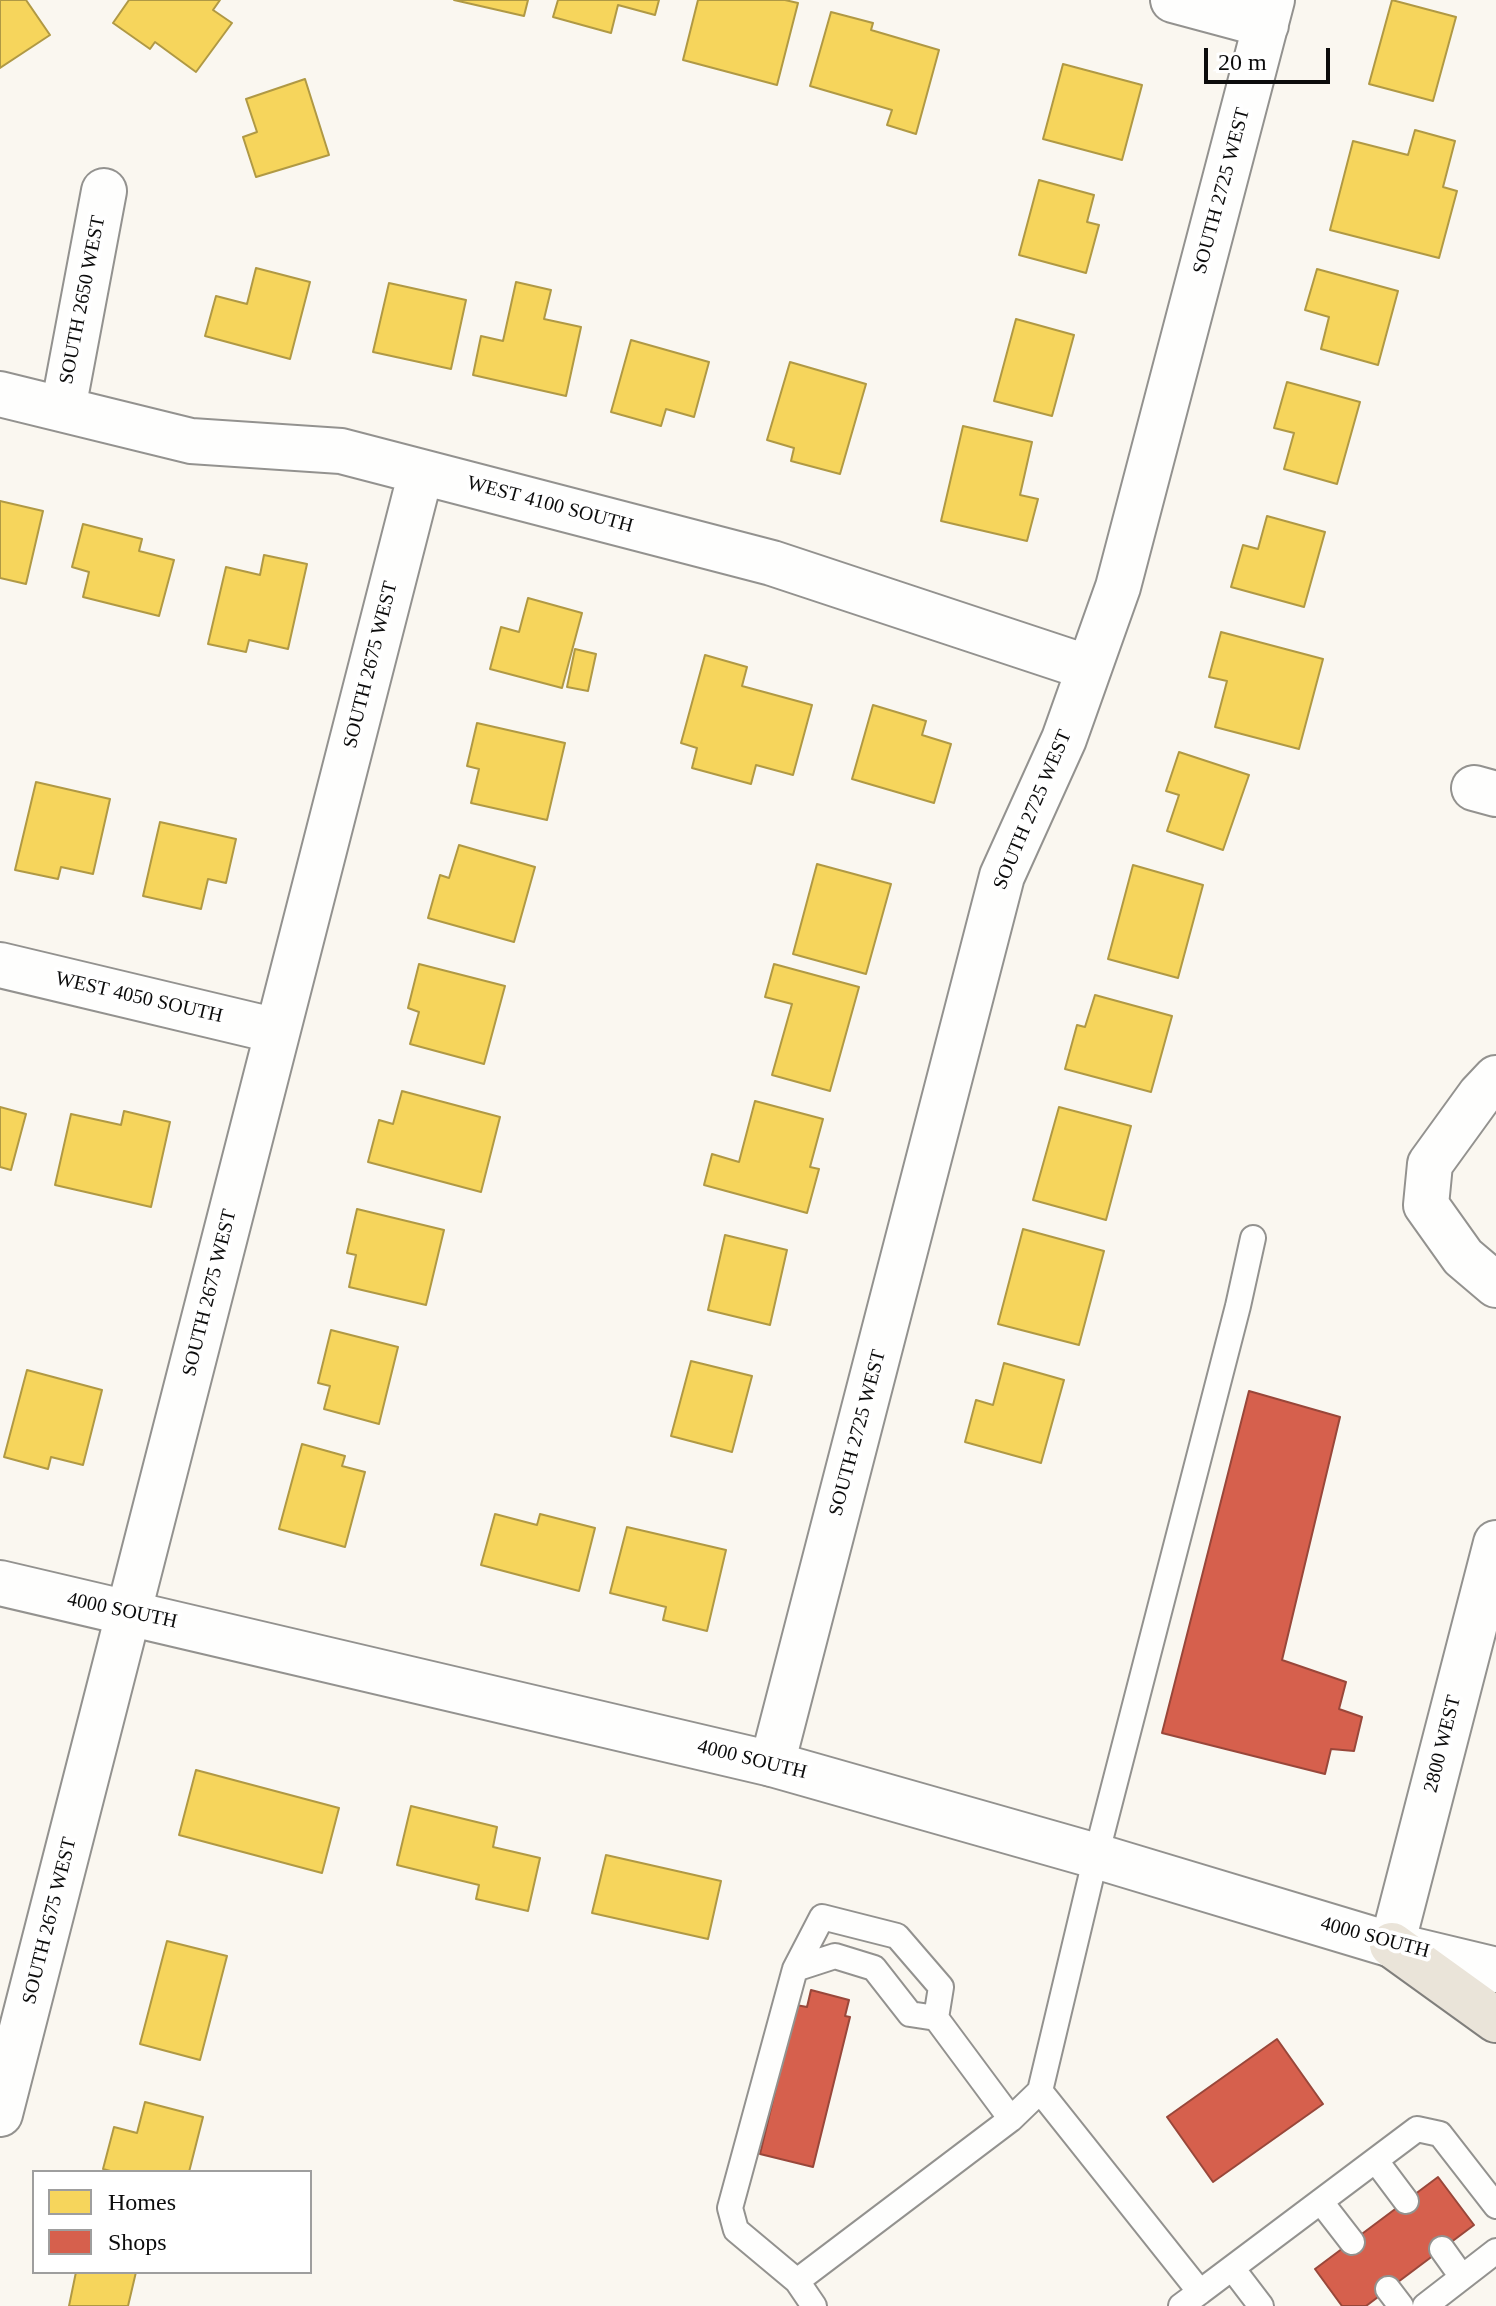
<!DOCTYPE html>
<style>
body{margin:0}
#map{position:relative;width:1496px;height:2306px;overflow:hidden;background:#faf7f0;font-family:"Times New Roman",serif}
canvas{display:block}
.legend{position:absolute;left:32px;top:2170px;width:280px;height:104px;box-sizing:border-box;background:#fff;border:2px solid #9e9e9e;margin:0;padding:10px 14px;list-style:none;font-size:24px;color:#0c0c0c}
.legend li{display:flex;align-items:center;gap:16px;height:40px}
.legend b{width:40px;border:2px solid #9e9e9e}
.scale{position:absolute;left:1204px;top:48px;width:126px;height:36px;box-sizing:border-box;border:4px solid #0c0c0c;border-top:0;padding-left:10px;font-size:24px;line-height:28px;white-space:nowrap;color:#0c0c0c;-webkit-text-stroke:6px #fff;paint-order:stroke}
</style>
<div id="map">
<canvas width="1496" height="2306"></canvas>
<ul class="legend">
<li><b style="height:22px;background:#f6d55c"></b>Homes</li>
<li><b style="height:22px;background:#d6604d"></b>Shops</li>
</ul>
<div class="scale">20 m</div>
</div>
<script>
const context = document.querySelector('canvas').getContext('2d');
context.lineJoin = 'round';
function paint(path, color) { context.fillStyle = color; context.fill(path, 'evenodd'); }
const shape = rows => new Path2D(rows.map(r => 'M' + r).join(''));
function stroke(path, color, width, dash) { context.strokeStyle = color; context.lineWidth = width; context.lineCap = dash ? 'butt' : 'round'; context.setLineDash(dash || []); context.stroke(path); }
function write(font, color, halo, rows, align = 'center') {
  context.font = font + ' "Times New Roman",serif'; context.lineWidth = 8; context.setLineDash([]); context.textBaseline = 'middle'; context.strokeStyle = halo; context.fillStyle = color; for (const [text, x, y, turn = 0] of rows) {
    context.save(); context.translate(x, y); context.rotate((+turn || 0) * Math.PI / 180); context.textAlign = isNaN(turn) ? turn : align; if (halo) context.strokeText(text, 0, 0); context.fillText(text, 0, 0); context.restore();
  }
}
const homes = shape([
 [0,0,26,0,50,35,0,68,0,0],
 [129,0,220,0,213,10,232,23,196,72,155,42,150,49,113,23,129,0],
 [454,0,528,0,524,16,454,0],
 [558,0,659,0,655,15,618,5,611,33,553,17,558,0],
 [698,0,785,0,798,3,777,85,683,60,698,0],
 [1392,0,1456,17,1433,101,1369,84,1392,0],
 [831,12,873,23,871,30,939,50,916,134,887,125,892,110,810,86,831,12],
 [1063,64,1142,85,1122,160,1043,139,1063,64],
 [305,79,329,155,256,177,243,137,257,132,246,99,305,79],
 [1415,130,1455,141,1443,187,1457,191,1439,258,1330,230,1353,141,1408,155,1415,130],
 [1039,180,1094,195,1087,222,1099,225,1086,273,1019,255,1039,180],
 [256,268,310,282,290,359,205,336,216,296,247,304,256,268],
 [1317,269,1398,291,1378,365,1321,349,1329,317,1305,310,1317,269],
 [516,282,551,290,544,319,581,327,566,396,473,375,481,336,503,341,516,282],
 [389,283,466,300,451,369,373,352,389,283],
 [1016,319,1074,335,1052,416,994,401,1016,319],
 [631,340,709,362,694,417,666,409,661,426,611,412,631,340],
 [790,362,866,384,840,474,791,461,794,448,767,440,790,362],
 [1287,382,1360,402,1337,484,1284,469,1294,433,1274,428,1287,382],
 [963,426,1032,442,1020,495,1038,499,1027,541,941,521,963,426],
 [0,501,43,511,26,584,0,578,0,501],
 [1267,516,1325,532,1304,607,1231,587,1243,545,1258,549,1267,516],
 [83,524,142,539,139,551,174,560,159,616,83,597,89,572,72,567,83,524],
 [264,555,307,564,288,649,249,640,246,652,208,644,226,567,260,575,264,555],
 [528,598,582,613,562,688,490,669,501,627,519,632,528,598],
 [1221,632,1323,659,1299,749,1215,727,1227,681,1209,677,1221,632],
 [575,649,596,654,588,691,567,687,575,649],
 [705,655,747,667,742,686,812,705,793,775,756,765,751,784,692,768,697,748,681,743,705,655],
 [873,705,926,721,922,735,951,744,934,803,852,779,873,705],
 [477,723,565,743,547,820,471,803,479,769,467,766,477,723],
 [1179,752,1249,775,1223,850,1167,831,1179,795,1166,791,1179,752],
 [36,782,110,799,93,874,61,867,58,879,15,870,36,782],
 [160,822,236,839,226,883,208,879,201,909,143,896,160,822],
 [459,845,535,867,514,942,428,918,440,875,449,878,459,845],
 [817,864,891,884,866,974,793,954,817,864],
 [1133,865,1203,885,1178,978,1108,959,1133,865],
 [419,964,505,986,484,1064,410,1044,419,1012,408,1008,419,964],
 [774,964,859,987,830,1091,772,1075,792,1004,765,997,774,964],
 [1095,995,1172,1016,1151,1092,1065,1069,1077,1025,1085,1027,1095,995],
 [402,1091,500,1117,481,1192,368,1162,379,1120,393,1124,402,1091],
 [755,1101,823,1119,810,1167,819,1169,807,1213,704,1185,712,1154,739,1162,755,1101],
 [0,1107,26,1114,11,1170,0,1167,0,1107],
 [1059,1107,1131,1126,1106,1220,1033,1200,1059,1107],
 [124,1111,170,1122,151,1207,55,1185,71,1114,121,1125,124,1111],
 [357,1209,444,1230,426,1305,349,1287,356,1255,347,1253,357,1209],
 [1023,1229,1104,1251,1079,1345,998,1324,1023,1229],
 [725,1235,787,1250,770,1325,708,1310,725,1235],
 [331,1330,398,1347,379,1424,324,1409,330,1386,318,1383,331,1330],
 [691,1361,752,1376,732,1452,671,1436,691,1361],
 [1004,1363,1064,1380,1041,1463,965,1442,976,1400,993,1405,1004,1363],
 [27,1370,102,1390,83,1465,51,1457,48,1469,4,1457,27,1370],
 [302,1444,345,1456,342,1466,365,1472,345,1547,279,1529,302,1444],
 [495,1514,537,1525,540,1514,595,1528,579,1591,481,1565,495,1514],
 [627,1527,726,1550,707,1631,663,1620,666,1607,610,1593,627,1527],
 [196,1770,339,1808,322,1873,179,1835,196,1770],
 [411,1806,497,1827,493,1847,540,1858,528,1911,476,1899,479,1885,397,1865,411,1806],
 [606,1855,721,1881,708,1939,592,1913,606,1855],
 [167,1941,227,1956,200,2060,140,2044,167,1941],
 [145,2102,203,2117,189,2172,114,2172,103,2169,114,2127,137,2133,145,2102],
 [76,2272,136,2272,128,2306,69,2306,76,2272]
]);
paint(homes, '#f6d55c');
stroke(homes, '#b09944', 2);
const shops = shape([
 [1249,1391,1340,1417,1282,1660,1346,1682,1339,1709,1362,1717,1354,1751,1331,1749,1325,1774,1162,1733,1249,1391],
 [811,1990,849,2000,845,2016,850,2017,813,2167,760,2154,796,2005,807,2007,811,1990],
 [1277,2039,1323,2104,1213,2182,1167,2117,1277,2039],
 [1438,2177,1474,2225,1366,2306,1342,2306,1315,2269,1438,2177]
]);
paint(shops, '#d6604d');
stroke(shops, '#99473a', 2);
const service = shape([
 [795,1969,835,1956,874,1968,910,2014,936,2018],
 [1376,2161,1406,2201],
 [1321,2202,1352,2242],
 [1442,2249,1462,2277],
 [1232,2268,1261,2306],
 [797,2281,736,2230,730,2208,795,1969,822,1917,897,1936,941,1987,936,2018,1011,2119],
 [1388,2289,1401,2306],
 [1200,2292,1417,2129,1440,2134,1496,2206],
 [814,2306,797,2281,1011,2119,1040,2091],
 [1181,2306,1200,2292,1040,2091,1096,1856,1238,1306,1253,1238],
 [1425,2306,1496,2251]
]);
const minor = shape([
 [1173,0,1266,25],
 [0,394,191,441,341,451,772,563,1089,668],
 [63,409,104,191],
 [1474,788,1496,794],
 [0,965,277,1031],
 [1496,1078,1480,1095,1430,1164,1426,1205,1463,1257,1496,1285],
 [772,1764,1002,876,1064,739,1118,587,1272,0],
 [1392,1945,1496,1543],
 [0,2114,421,472]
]);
const tertiary = shape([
 [0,1583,772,1764,1096,1856,1392,1945,1496,1970]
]);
const primary = shape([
 [1392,1945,1496,2020]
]);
stroke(service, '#93928f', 28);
stroke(minor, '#93928f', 48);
stroke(tertiary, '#93928f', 48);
stroke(primary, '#807f7c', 48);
stroke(service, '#fefefd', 24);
stroke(minor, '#fefefd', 44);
stroke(tertiary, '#fefefd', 44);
stroke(primary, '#eae4d9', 44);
write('20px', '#0c0c0c', '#fff', [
 ["SOUTH 2725 WEST",1222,191,-75],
 ["SOUTH 2650 WEST",83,300,-79],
 ["WEST 4100 SOUTH",550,505,15],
 ["SOUTH 2675 WEST",371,665,-76],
 ["SOUTH 2725 WEST",1033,810,-67],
 ["WEST 4050 SOUTH",139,998,13],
 ["SOUTH 2675 WEST",210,1293,-76],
 ["SOUTH 2725 WEST",858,1433,-75],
 ["4000 SOUTH",122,1611,12],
 ["2800 WEST",1443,1744,-76],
 ["4000 SOUTH",752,1760,14],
 ["SOUTH 2675 WEST",50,1921,-76],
 ["4000 SOUTH",1375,1938,15]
]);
</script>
